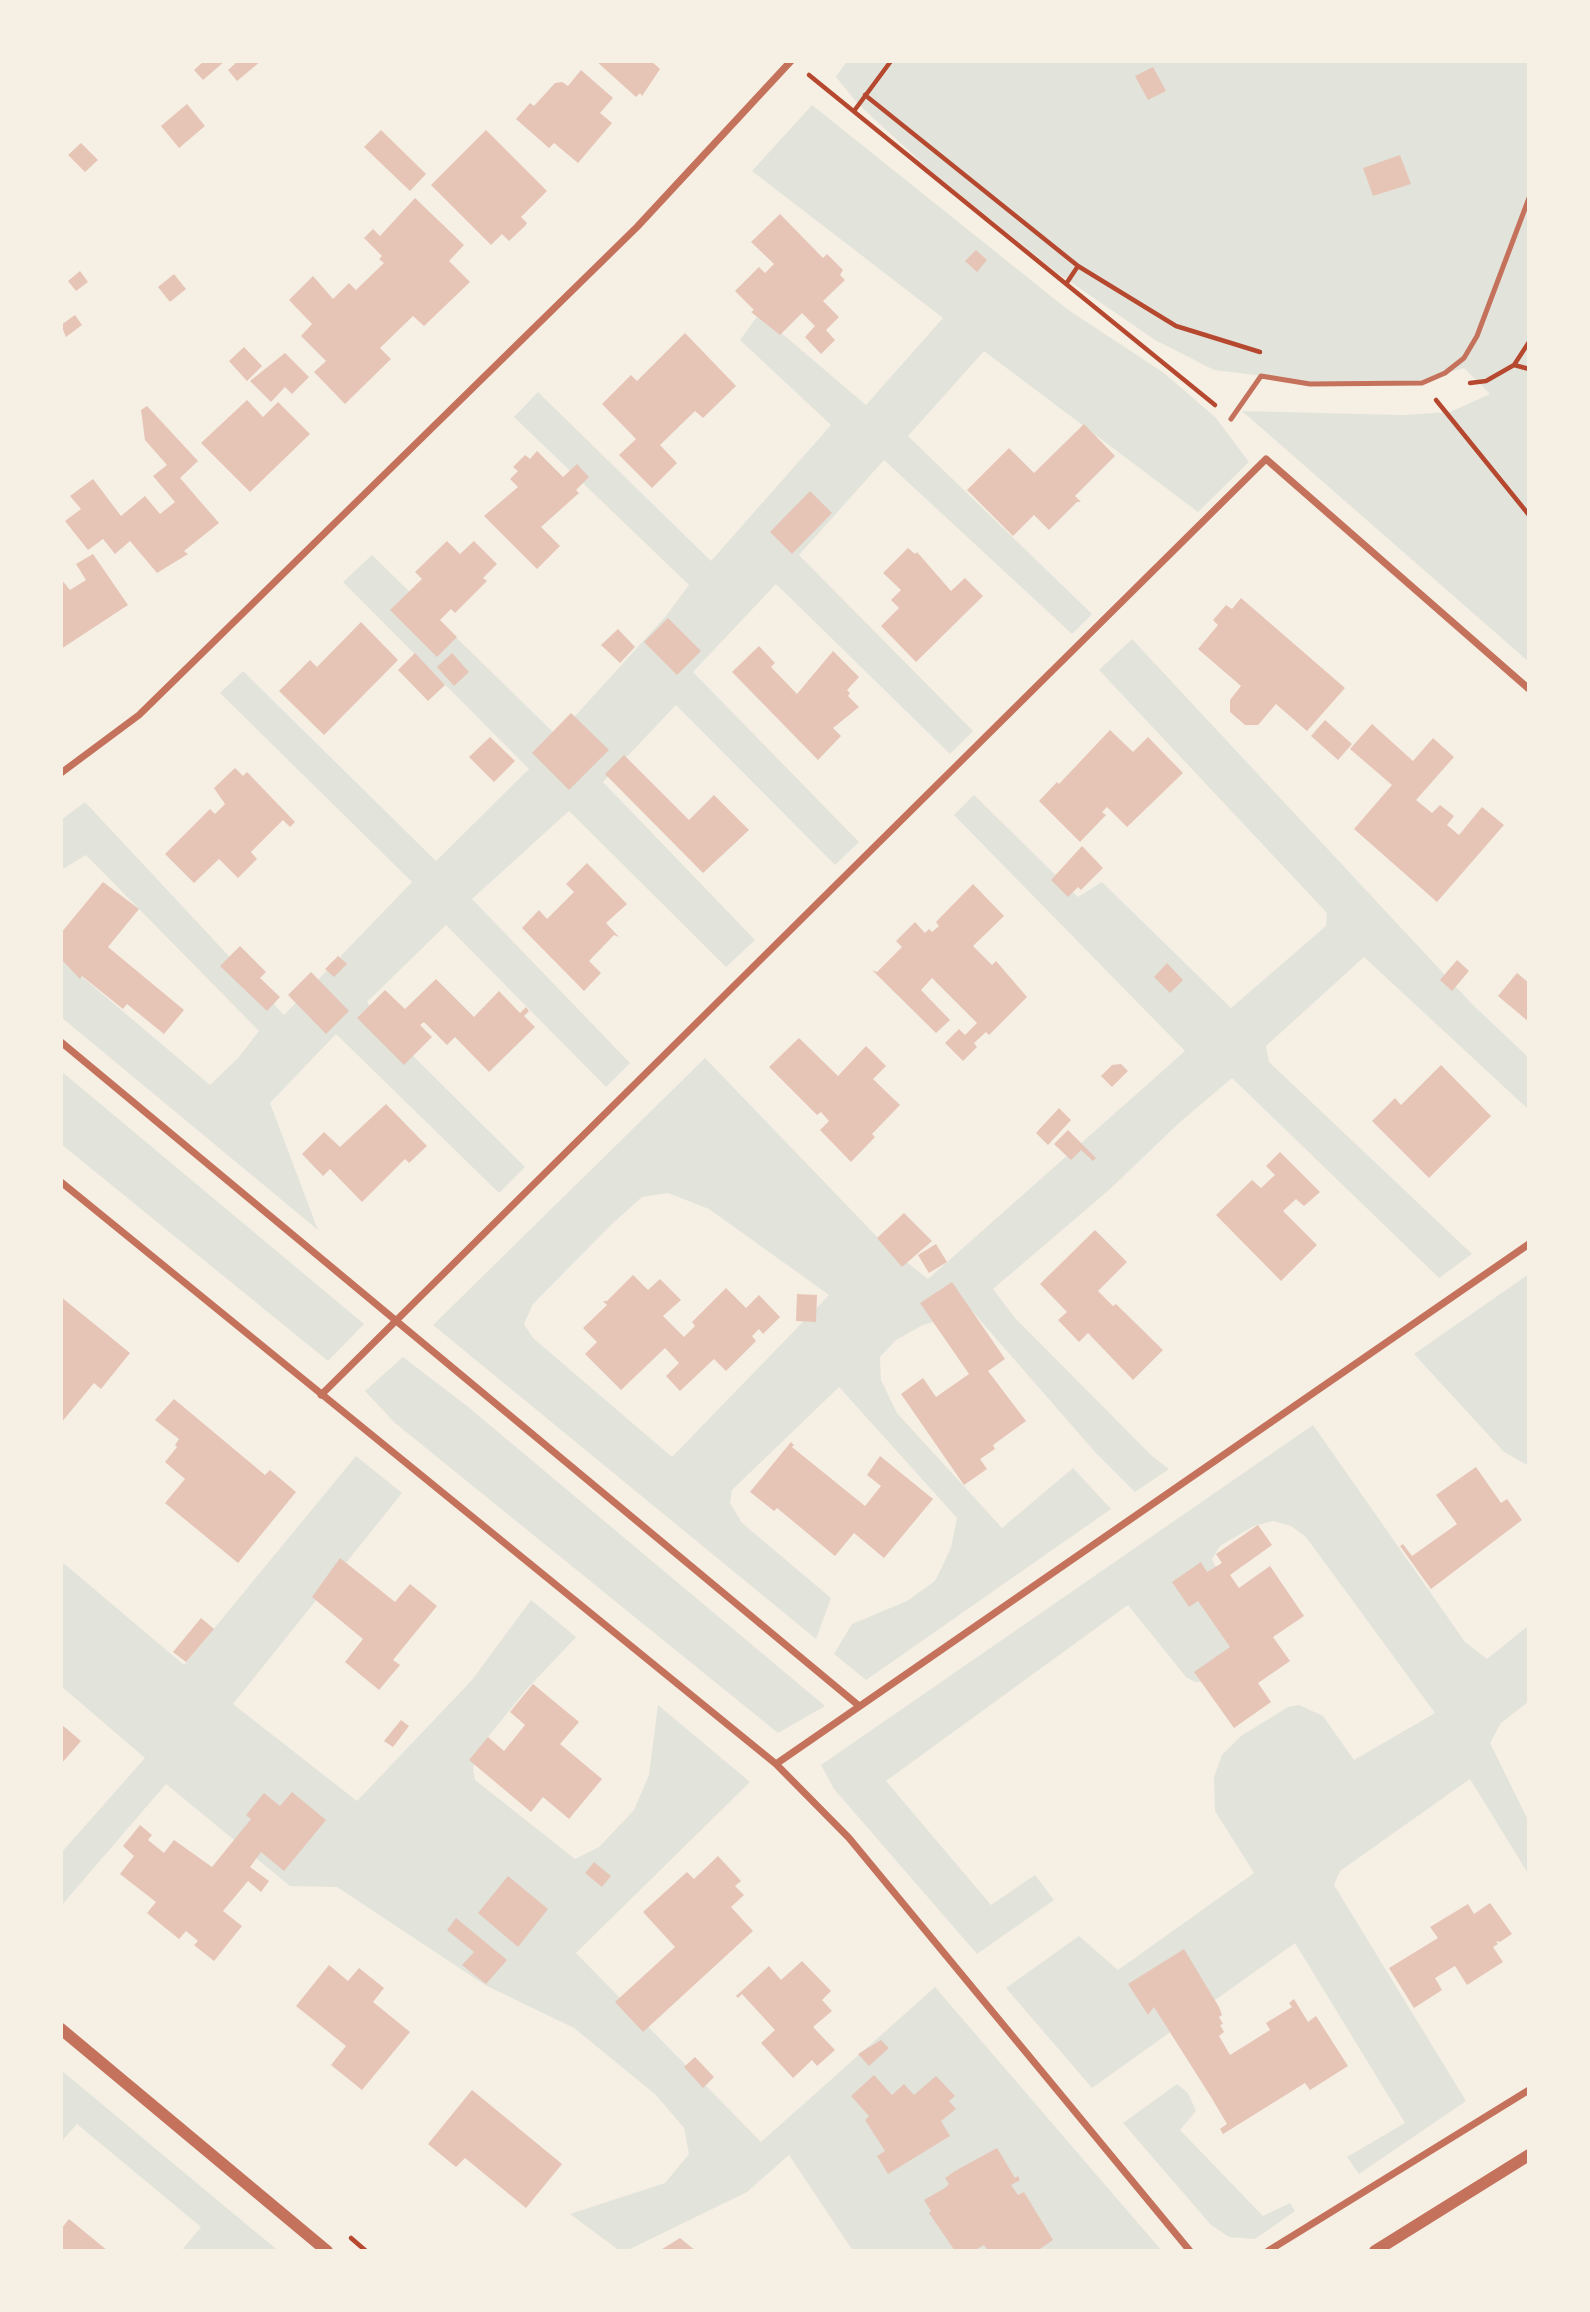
<!DOCTYPE html>
<style>
body{margin:0}
#map{position:relative;width:1590px;height:2312px;overflow:hidden;background:#f6efe4;font-family:"Roboto Serif",serif}
canvas{display:block}
.frame{position:absolute;inset:0;border:63px solid #f6efe4;pointer-events:none}
</style>
<div id="map">
<canvas width="1590" height="2312"></canvas>
<div class="frame"></div>
</div>
<script>
const context = document.querySelector('canvas').getContext('2d');
context.lineJoin = 'round';
function paint(path, color) { context.fillStyle = color; context.fill(path, 'evenodd'); }
const shape = rows => new Path2D(rows.map(r => 'M' + r).join(''));
function stroke(path, color, width, dash) { context.strokeStyle = color; context.lineWidth = width; context.lineCap = dash ? 'butt' : 'round'; context.setLineDash(dash || []); context.stroke(path); }
paint(shape([
 [847,61,1529,61,1529,662,1242,411,1402,415,1450,412,1490,394,1464,368,1406,385,1335,385,1214,370,1155,340,1056,272,932,172,858,104,836,77],
 [812,105,1067,309,1164,373,1216,418,1249,462,1198,512,984,351,908,436,1092,614,1072,634,884,460,799,555,973,731,950,754,776,584,693,672,859,842,835,865,676,705,603,782,755,940,726,967,569,811,472,899,630,1063,606,1087,446,925,367,1002,385,1028,525,1167,499,1193,336,1034,270,1103,318,1230,61,1017,61,959,210,1085,238,1058,259,1031,86,855,61,870,61,820,85,802,284,1015,412,882,220,693,243,671,436,861,529,769,343,582,372,555,557,736,665,617,689,585,514,417,538,392,711,561,831,425,740,340,759,314,866,405,943,318,752,171],
 [1132,639,1472,1004,1529,1058,1529,1110,1364,957,1266,1046,1269,1062,1472,1254,1439,1278,1232,1078,1179,1123,1109,1190,993,1289,1015,1318,1152,1456,1169,1469,1135,1492,1095,1452,972,1311,923,1325,896,1340,880,1357,881,1380,897,1413,1002,1528,1073,1468,1111,1509,866,1680,834,1654,852,1624,907,1601,935,1581,951,1548,957,1518,839,1387,732,1490,730,1503,742,1523,831,1598,816,1639,433,1325,705,1058,884,1244,928,1279,1185,1051,954,815,974,795,1078,897,1102,882,1231,1008,1326,926,1327,913,1099,670],
 [668,1193,709,1209,829,1295,672,1457,533,1338,524,1324,533,1304,612,1224,642,1197],
 [61,1071,364,1324,328,1361,61,1144],
 [1529,1274,1529,1466,1504,1452,1414,1354],
 [403,1357,467,1406,825,1706,778,1733,395,1423,365,1391],
 [1313,1425,1465,1642,1487,1659,1529,1625,1529,1701,1501,1723,1490,1743,1529,1822,1529,1875,1470,1779,1340,1871,1334,1885,1466,2101,1359,2174,1347,2157,1405,2123,1295,1943,1092,2088,1006,1988,1079,1936,1118,1970,1254,1873,1215,1811,1214,1777,1222,1755,1241,1736,1288,1707,1299,1705,1323,1716,1354,1760,1435,1713,1306,1537,1291,1526,1273,1521,1254,1526,1220,1546,1212,1559,1248,1637,1204,1682,1195,1682,1186,1677,1128,1605,886,1781,991,1905,1035,1875,1054,1900,977,1954,834,1789,821,1765],
 [356,1456,402,1493,233,1704,357,1801,472,1680,531,1600,576,1637,526,1690,488,1737,473,1767,475,1780,575,1859,599,1847,634,1810,649,1775,658,1705,750,1782,576,1953,761,2142,935,1987,1162,2251,853,2251,789,2155,747,2192,626,2251,620,2251,570,2214,665,2183,689,2154,684,2128,656,2095,574,2028,485,1985,337,1887,290,1886,166,1784,61,1906,61,1853,145,1758,61,1686,61,1561,184,1665],
 [61,2070,258,2234,279,2251,181,2251,201,2227,77,2124,61,2142],
 [1177,2084,1188,2093,1196,2111,1180,2130,1263,2216,1290,2203,1295,2211,1255,2239,1229,2237,1211,2225,1123,2123]
]), '#e2e4dc');
paint(shape([
 [204,61,225,61,203,80,194,70],
 [238,61,261,61,237,81,228,70],
 [596,61,651,61,660,69,642,96,640,93,636,97],
 [1153,67,1166,91,1148,100,1135,76],
 [581,70,613,98,600,113,612,123,578,163,554,143,549,148,516,119,530,103,534,106,555,83,562,82,568,86],
 [187,104,205,126,179,148,161,126],
 [381,130,426,174,410,191,364,147],
 [486,130,547,191,521,217,527,223,525,226,509,241,502,234,491,245,431,185],
 [81,143,98,160,85,172,68,155],
 [1400,155,1411,184,1373,196,1363,168],
 [415,198,464,245,449,261,470,282,424,326,413,316,380,348,391,359,345,404,314,372,326,361,301,336,312,324,289,300,313,276,333,299,349,283,356,290,384,263,379,259,382,256,364,238,373,229,380,236],
 [780,214,823,258,827,254,843,270,840,275,845,280,823,301,839,317,826,330,835,340,821,354,805,337,815,326,802,313,780,335,751,312,754,310,735,291,759,267,765,273,774,264,751,242],
 [976,250,987,260,977,272,965,261],
 [80,271,88,282,76,291,68,281],
 [174,274,186,289,170,302,158,287],
 [75,315,82,325,66,337,61,325],
 [685,333,736,386,703,418,695,411,660,445,677,463,652,488,619,455,636,439,602,404,631,375,637,381],
 [244,347,262,366,247,381,229,361],
 [285,353,309,377,292,394,285,387,271,402,250,381],
 [247,400,263,417,278,402,310,434,250,492,201,443],
 [147,406,198,461,180,478,219,523,184,551,188,554,157,573,130,541,115,554,103,539,88,550,65,521,81,509,70,496,93,479,121,516,145,496,160,514,175,502,153,476,167,465,145,440,141,410],
 [1084,424,1115,456,1075,496,1081,502,1077,502,1049,530,1034,515,1013,536,967,490,1009,448,1034,473],
 [537,451,563,477,577,464,589,477,576,490,579,493,541,527,560,546,537,569,484,516,518,487,510,479,518,471,513,467,525,455,530,459],
 [810,491,832,513,792,554,770,532],
 [447,541,460,554,474,541,497,564,483,578,487,581,455,613,451,609,440,620,457,637,437,657,390,610,422,579,415,572],
 [908,548,915,554,917,552,951,591,965,578,983,596,916,662,881,626,899,608,891,600,901,590,883,573],
 [93,554,128,605,61,649,61,579,70,590,86,580,76,564],
 [1241,598,1345,688,1307,731,1276,704,1258,725,1245,725,1230,712,1230,700,1241,686,1198,649,1218,625,1213,620,1226,605,1232,609],
 [668,618,701,651,677,675,644,642],
 [361,622,398,660,324,735,279,691,310,660,317,667],
 [618,629,635,647,620,663,601,645],
 [759,646,775,663,771,667,797,694,833,651,859,677,847,690,850,693,848,696,859,707,833,728,841,736,818,760,732,672],
 [415,653,445,685,428,701,398,670],
 [452,653,469,672,454,686,437,667],
 [571,713,609,750,569,790,532,753],
 [1325,720,1352,744,1338,760,1311,736],
 [1372,724,1413,761,1433,738,1454,757,1416,800,1432,813,1440,805,1454,816,1447,825,1459,835,1482,807,1504,825,1437,902,1354,829,1392,785,1350,749],
 [1110,730,1133,752,1148,737,1183,773,1127,827,1107,807,1102,812,1106,815,1080,842,1039,801,1057,782,1059,784],
 [490,737,515,761,494,782,469,757],
 [624,755,689,820,714,795,749,830,703,873,605,774],
 [235,768,243,776,247,772,295,822,290,827,283,820,251,852,257,859,238,878,219,859,194,883,165,854,210,809,215,814,225,804,214,788],
 [1082,846,1103,868,1081,890,1078,887,1068,897,1051,880],
 [587,863,627,904,606,923,619,937,614,935,589,961,601,973,584,991,522,928,539,910,547,919,574,892,566,884],
 [103,882,139,909,108,947,184,1010,164,1034,127,1004,123,1009,82,976,80,979,61,959,61,933],
 [973,884,1004,916,973,946,992,965,996,961,1027,997,989,1035,986,1032,974,1043,977,1047,963,1061,945,1043,959,1029,965,1035,977,1023,932,978,921,990,950,1020,936,1033,872,970,877,972,902,947,896,941,915,922,925,933,929,929,932,932,939,926,936,922],
 [240,946,266,972,260,978,280,997,267,1011,220,966],
 [338,956,347,964,334,977,325,969],
 [1457,960,1469,971,1452,991,1440,980],
 [1167,963,1183,980,1170,993,1154,977],
 [311,972,349,1011,326,1034,288,995],
 [1517,973,1529,983,1529,1022,1498,996],
 [436,979,474,1017,499,991,520,1013,526,1007,529,1011,524,1016,535,1027,489,1072,455,1037,447,1045,424,1022,420,1025,432,1037,404,1065,357,1018,385,990,405,1009],
 [799,1038,838,1076,866,1046,886,1066,873,1079,900,1105,872,1134,875,1137,851,1162,820,1130,829,1121,821,1112,817,1115,769,1067],
 [1121,1064,1128,1071,1112,1087,1101,1076,1112,1065],
 [1441,1065,1491,1116,1429,1178,1372,1121,1395,1098,1401,1105],
 [386,1104,427,1146,409,1163,405,1159,362,1202,330,1169,323,1176,302,1154,324,1132,340,1147],
 [1059,1108,1071,1120,1048,1145,1036,1133],
 [1068,1130,1096,1158,1093,1161,1081,1150,1071,1160,1054,1144],
 [1280,1152,1320,1192,1304,1206,1296,1199,1283,1211,1317,1245,1281,1281,1216,1215,1252,1180,1261,1188,1275,1175,1266,1166],
 [904,1213,932,1241,902,1267,877,1238],
 [1095,1230,1127,1262,1098,1291,1113,1306,1116,1304,1163,1350,1133,1380,1088,1333,1079,1342,1058,1320,1067,1312,1040,1284],
 [936,1244,947,1262,929,1273,918,1255],
 [633,1275,648,1290,660,1279,681,1300,663,1316,684,1337,695,1326,692,1322,726,1288,746,1308,759,1295,780,1317,763,1334,759,1329,752,1336,756,1341,726,1371,714,1359,680,1391,666,1376,679,1363,665,1348,621,1390,585,1354,597,1342,583,1328,607,1305,603,1301,607,1301],
 [952,1282,1005,1359,988,1371,1026,1421,993,1445,995,1449,980,1459,987,1469,964,1485,901,1394,923,1378,936,1397,969,1374,920,1303],
 [797,1294,817,1295,816,1322,796,1321],
 [61,1297,130,1353,101,1389,94,1383,61,1423],
 [174,1399,265,1475,270,1470,296,1492,238,1563,165,1503,185,1479,165,1462,177,1447,175,1445,179,1439,155,1420],
 [791,1442,794,1445,792,1447,865,1506,881,1486,867,1475,880,1456,933,1499,884,1558,854,1533,835,1556,777,1508,774,1511,750,1492],
 [1476,1467,1501,1503,1507,1499,1522,1520,1431,1589,1400,1546,1403,1544,1412,1556,1457,1524,1436,1495],
 [1258,1525,1272,1545,1230,1575,1239,1588,1270,1566,1304,1616,1273,1637,1290,1661,1258,1683,1271,1702,1234,1728,1194,1672,1230,1647,1198,1601,1189,1607,1172,1582,1201,1562,1207,1572,1222,1563,1216,1554],
 [340,1558,395,1602,410,1584,437,1606,393,1660,400,1665,379,1690,345,1662,363,1639,312,1597],
 [201,1618,214,1629,186,1662,173,1652],
 [533,1684,579,1722,560,1744,602,1779,569,1819,543,1797,531,1812,469,1760,488,1737,504,1751,525,1725,510,1712],
 [401,1720,409,1726,393,1747,384,1741],
 [61,1724,81,1741,61,1764],
 [292,1792,326,1820,284,1871,261,1852,250,1867,269,1881,261,1892,248,1881,223,1911,242,1926,214,1961,194,1945,198,1941,186,1931,179,1939,147,1913,156,1902,120,1874,134,1856,123,1846,140,1825,152,1835,148,1840,164,1853,174,1840,212,1867,251,1819,246,1815,264,1793,280,1806],
 [718,1856,741,1881,735,1886,744,1895,731,1907,753,1931,643,2032,615,2002,675,1947,643,1912,687,1872,694,1879],
 [594,1862,611,1876,602,1887,585,1873],
 [508,1876,548,1909,518,1947,478,1913],
 [1490,1903,1512,1934,1500,1942,1496,1941,1498,1944,1493,1947,1503,1962,1467,1985,1455,1966,1435,1978,1442,1990,1414,2008,1389,1968,1438,1938,1430,1927,1468,1904,1474,1914],
 [456,1918,507,1960,486,1984,462,1965,474,1952,447,1930],
 [1184,1949,1219,2007,1222,2015,1219,2017,1223,2024,1220,2025,1224,2032,1219,2036,1230,2055,1270,2030,1266,2023,1292,2007,1289,2003,1294,1999,1308,2022,1316,2016,1348,2066,1310,2090,1305,2083,1223,2134,1220,2129,1227,2124,1211,2097,1154,2007,1148,2015,1128,1984],
 [802,1961,831,1991,822,2000,832,2011,813,2027,835,2050,817,2066,812,2060,793,2078,761,2043,775,2030,742,1994,738,1998,736,1996,769,1966,781,1980],
 [329,1965,348,1981,359,1968,384,1988,373,2002,410,2032,362,2090,331,2065,346,2046,296,2006],
 [881,2040,889,2048,869,2066,858,2054],
 [695,2057,714,2077,703,2088,684,2067],
 [874,2075,892,2095,904,2084,914,2095,936,2076,955,2096,949,2101,956,2109,941,2121,950,2136,888,2174,877,2156,885,2151,865,2120,869,2116,851,2096],
 [472,2090,562,2164,526,2208,465,2158,456,2167,428,2144],
 [997,2148,1015,2178,1018,2176,1020,2180,1011,2185,1018,2195,1024,2192,1053,2240,1037,2251,988,2251,984,2245,974,2251,955,2251,929,2213,931,2211,924,2200,945,2188,949,2184,945,2178,955,2171],
 [69,2219,108,2251,61,2251,61,2229],
 [680,2238,696,2251,659,2251]
]), '#e6c5b7');
stroke(shape([
 [809,75,1215,405],
 [865,95,1078,266,1176,326,1260,352],
 [854,111,891,61],
 [1066,284,1078,266],
 [1514,365,1529,369],
 [1470,383,1486,381,1514,365,1529,342],
 [1436,400,1529,515],
 [351,2238,366,2251]
]), '#b5482f', 4.5);
stroke(shape([
 [1231,419,1261,376,1310,384,1422,383,1445,373,1464,358,1477,336,1529,198]
]), '#c5725c', 5);
stroke(shape([
 [61,773,139,715,637,227,791,61],
 [61,1042,858,1705],
 [61,1182,776,1764,849,1838,1190,2251],
 [321,1395,1266,459,1529,689],
 [776,1764,1529,1244],
 [1268,2251,1529,2090]
]), '#c5725c', 7);
stroke(shape([
 [61,2029,327,2251],
 [1375,2251,1529,2155]
]), '#c5725c', 12);
</script>
